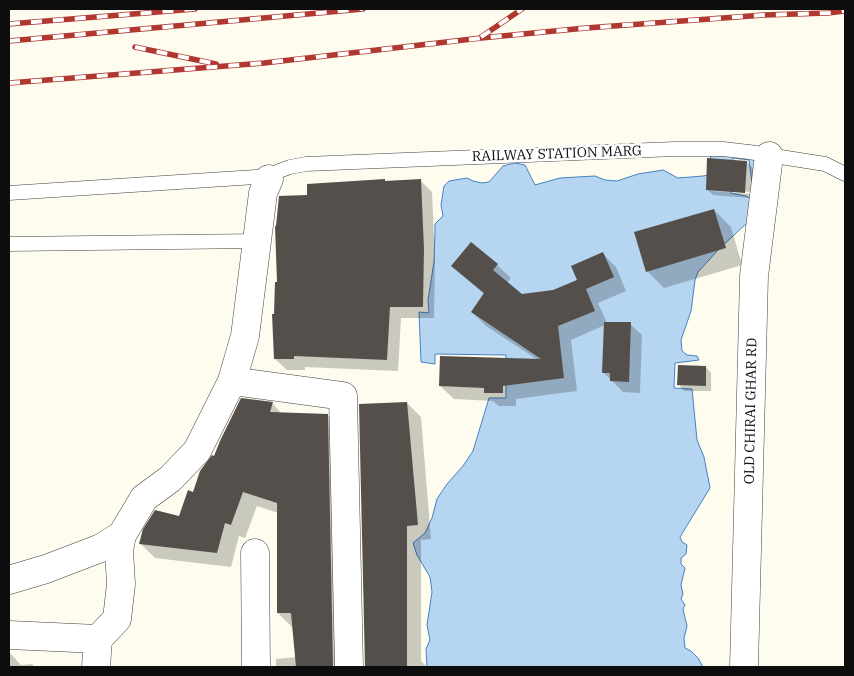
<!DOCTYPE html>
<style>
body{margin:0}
#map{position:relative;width:854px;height:676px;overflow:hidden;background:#fdfcee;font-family:"IBM Plex Serif",serif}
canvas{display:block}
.frame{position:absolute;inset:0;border:10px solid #0d0d0d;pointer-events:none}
</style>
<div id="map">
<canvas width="854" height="676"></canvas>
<div class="frame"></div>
</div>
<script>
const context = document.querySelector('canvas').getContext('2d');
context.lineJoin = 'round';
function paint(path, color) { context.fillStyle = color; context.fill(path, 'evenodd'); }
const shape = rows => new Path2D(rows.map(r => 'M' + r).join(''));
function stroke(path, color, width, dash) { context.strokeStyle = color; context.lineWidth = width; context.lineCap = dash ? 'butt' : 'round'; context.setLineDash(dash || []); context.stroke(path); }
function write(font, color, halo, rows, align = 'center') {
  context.font = font + ' "IBM Plex Serif",serif'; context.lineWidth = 5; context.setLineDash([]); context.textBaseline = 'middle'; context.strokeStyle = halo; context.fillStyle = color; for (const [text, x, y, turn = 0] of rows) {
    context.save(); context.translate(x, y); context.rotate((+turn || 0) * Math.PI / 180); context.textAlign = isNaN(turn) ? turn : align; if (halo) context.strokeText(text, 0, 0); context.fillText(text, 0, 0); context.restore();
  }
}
const water = shape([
 [710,152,757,155,752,183,749,160,733,158,731,193,746,196,752,200,749,221,718,250,698,272,695,280,691,311,681,340,682,351,687,355,697,356,699,360,675,363,674,388,692,389,697,440,704,457,710,488,680,537,682,542,687,545,686,554,681,558,681,564,685,568,681,585,683,594,681,599,685,605,683,609,687,626,684,638,685,648,691,651,698,658,703,667,427,667,426,649,430,640,427,625,432,592,431,584,430,577,417,555,413,543,425,533,432,518,437,499,447,484,463,466,473,451,489,398,506,398,506,355,435,354,435,364,421,362,419,312,429,313,428,300,434,262,435,231,435,224,443,216,441,205,444,186,449,181,467,178,473,181,482,183,489,182,503,166,515,163,525,165,535,185,560,178,595,176,605,180,617,181,638,174,663,170,678,178,703,176,709,175,712,168,710,152]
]);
paint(water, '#b6d5f1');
stroke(water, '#4482c1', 1);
paint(shape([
 [747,162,753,168,751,192,711,189,711,191,751,194,750,198,713,195,707,189],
 [384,180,387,182,420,180,432,192,435,261,434,318,401,318,398,371,305,367,305,370,287,370,275,359,275,315,278,283,309,196],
 [714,210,731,227,742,265,664,288,647,271],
 [603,254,616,267,626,291,598,303,607,323,630,324,642,335,640,393,623,392,603,372,605,325,571,340,577,391,516,399,516,406,499,406,493,401,454,399,440,386,538,360,486,326,472,312,485,295,452,266,497,265,511,278,507,283,522,295,553,291,579,280],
 [706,367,711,373,711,391,684,391,679,385],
 [272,403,282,414,327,415,342,429,347,667,276,667,276,659,297,657,292,627,278,613,278,513,257,506,245,538,239,536,231,567,155,558,141,544,180,518,215,458],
 [407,403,421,417,431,539,421,540,421,661,427,667,366,667,360,405],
 [9,652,21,665,32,664,35,667,9,667]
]), '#0003');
paint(shape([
 [707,158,747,161,745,193,706,190],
 [385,179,385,181,421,179,424,249,423,307,390,307,387,360,294,356,294,359,274,359,272,314,274,314,275,282,277,282,275,226,276,226,279,196,307,195,307,184],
 [714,209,726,248,646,272,634,232],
 [471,242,498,264,493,270,522,294,553,290,577,280,571,266,603,252,614,277,586,289,595,311,558,326,564,378,503,386,503,393,484,393,484,388,439,386,440,356,541,359,471,312,484,293,451,266],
 [604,322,631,322,629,382,610,381,610,373,602,373],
 [678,365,706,366,706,386,677,385],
 [241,398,273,402,270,412,328,414,333,667,296,667,291,613,277,613,277,503,243,492,231,525,225,523,217,553,139,544,143,529,155,510,179,516,188,490,193,492,200,471,212,455,214,456,220,441],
 [407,402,418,525,407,526,407,667,365,667,359,404]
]), '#544f4a');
const lane = shape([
 [269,179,279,171,290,167,306,164,675,149,723,149,749,152,825,164,845,174],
 [9,193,271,176],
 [9,244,257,241]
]);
const street = shape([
 [232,381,343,396,349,667],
 [255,553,256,667],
 [9,580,46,569,101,548,122,535,144,498,170,479,197,451,232,381,245,336,263,193,269,179],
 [9,635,98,639],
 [96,667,98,639,117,619,121,584,119,550,122,535],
 [744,667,754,276,769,156]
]);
stroke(lane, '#404040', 15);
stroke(street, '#404040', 29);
stroke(lane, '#fff', 14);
stroke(street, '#fff', 28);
const rail = shape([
 [9,24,195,9],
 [481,37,522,9],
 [9,41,363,9],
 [135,47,216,64],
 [9,83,264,63,481,38,586,28,764,15,828,13,845,11]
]);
stroke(rail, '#b03831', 5.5);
stroke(rail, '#fff', 4, [11]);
write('14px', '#0d0d0d', '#fff', [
 ["RAILWAY STATION MARG",557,154,-2],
 ["OLD CHIRAI GHAR RD",751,411,-89]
]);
</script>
